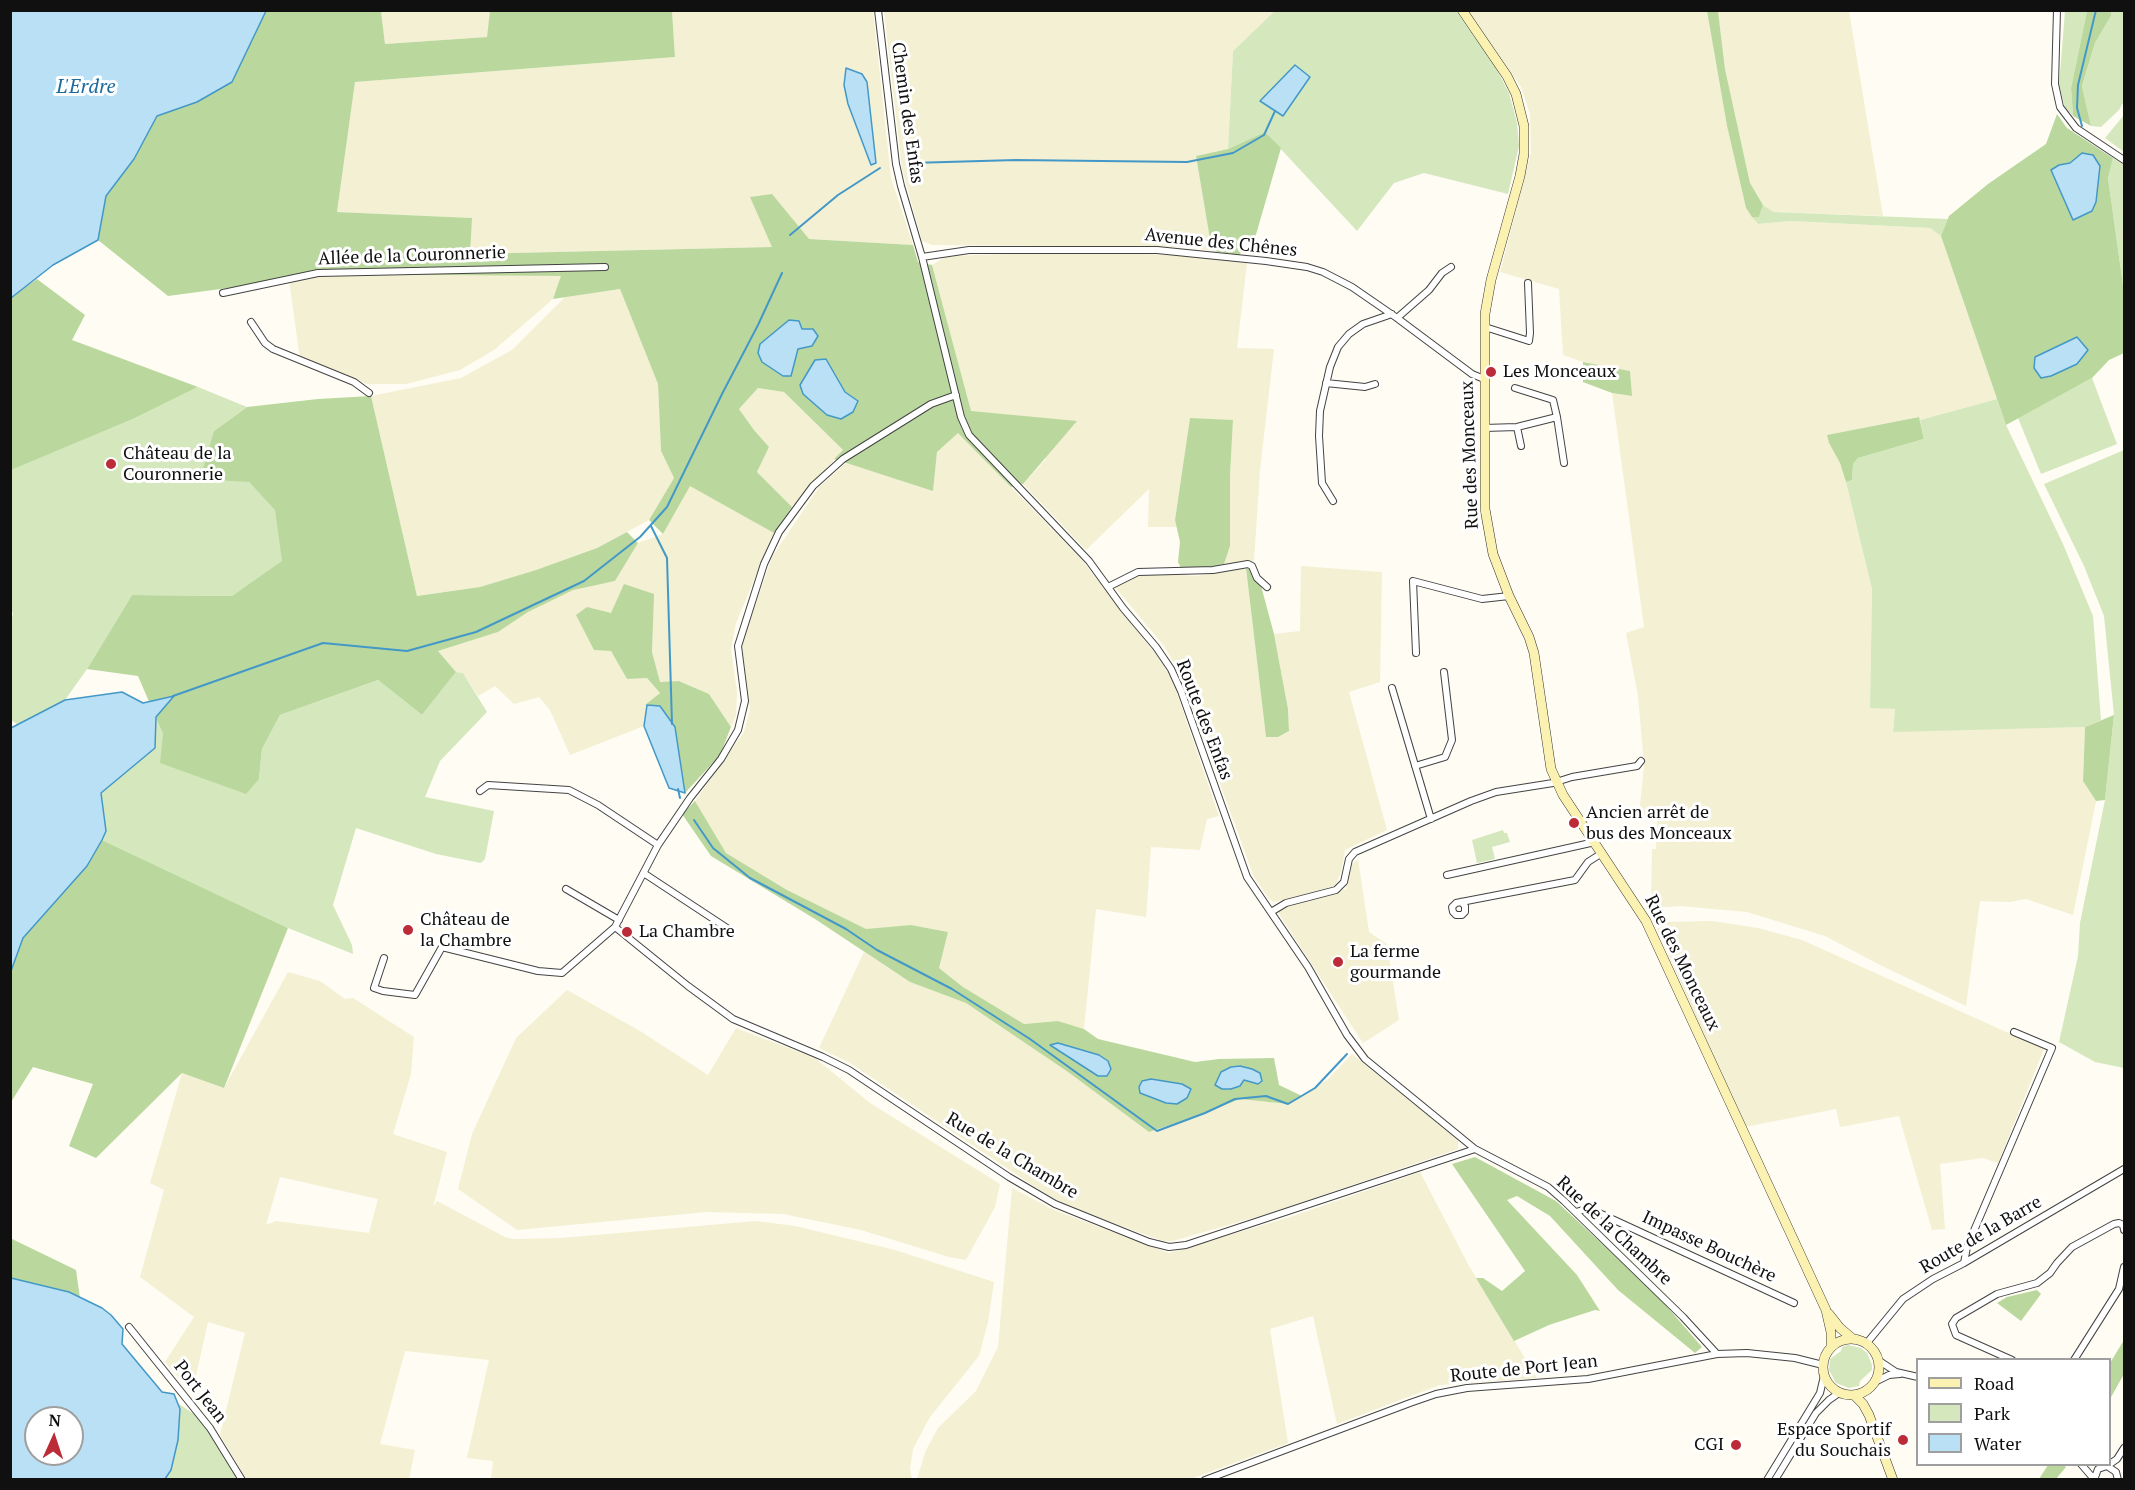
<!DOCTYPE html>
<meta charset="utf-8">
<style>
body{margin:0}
#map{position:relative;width:2135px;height:1490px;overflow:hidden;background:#fefcf3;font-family:"PT Serif",serif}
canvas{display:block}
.frame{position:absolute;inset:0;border:12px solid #101010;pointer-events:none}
.legend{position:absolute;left:1916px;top:1358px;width:195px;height:108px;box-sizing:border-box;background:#fff;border:2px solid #9f9f9f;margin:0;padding:8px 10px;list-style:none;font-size:18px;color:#101010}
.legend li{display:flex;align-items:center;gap:12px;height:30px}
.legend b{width:30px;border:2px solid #9f9f9f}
.north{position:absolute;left:24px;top:1406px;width:60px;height:60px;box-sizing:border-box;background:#fff;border:2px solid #9f9f9f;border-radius:50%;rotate:3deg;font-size:16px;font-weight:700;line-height:24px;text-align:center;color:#101010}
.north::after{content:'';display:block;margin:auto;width:21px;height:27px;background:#bb2c38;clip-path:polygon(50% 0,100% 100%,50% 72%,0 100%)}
</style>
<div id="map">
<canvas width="2135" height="1490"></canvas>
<div class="frame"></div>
<ul class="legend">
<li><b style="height:8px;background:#fbf1b1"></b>Road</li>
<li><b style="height:16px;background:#d5e8bd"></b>Park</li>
<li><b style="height:16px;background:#b9e0f4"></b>Water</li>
</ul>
<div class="north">N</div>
</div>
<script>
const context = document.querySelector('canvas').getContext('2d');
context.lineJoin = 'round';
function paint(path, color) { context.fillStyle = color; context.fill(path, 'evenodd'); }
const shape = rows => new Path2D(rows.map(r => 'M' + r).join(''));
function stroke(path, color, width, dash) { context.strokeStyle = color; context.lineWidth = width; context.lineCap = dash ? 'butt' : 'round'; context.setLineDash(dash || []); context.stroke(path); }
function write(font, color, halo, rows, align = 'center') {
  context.font = font + ' "PT Serif",serif'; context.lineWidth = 6; context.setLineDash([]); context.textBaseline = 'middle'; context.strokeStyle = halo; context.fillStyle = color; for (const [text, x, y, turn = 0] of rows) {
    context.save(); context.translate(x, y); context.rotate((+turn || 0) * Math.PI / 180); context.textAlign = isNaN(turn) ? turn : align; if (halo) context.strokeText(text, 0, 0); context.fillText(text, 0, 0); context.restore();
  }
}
paint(shape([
 [381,11,490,11,488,37,385,44],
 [672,11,873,11,891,178,913,245,809,239,751,198,773,247,470,254,471,218,337,212,355,82,675,57],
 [884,11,1276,11,1233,51,1228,149,1196,156,1212,251,1186,247,932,245,922,241,902,169],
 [1468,11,1707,11,1727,126,1746,208,1758,224,1791,221,1930,228,1941,236,1997,399,1920,420,1918,417,1827,435,1829,443,1840,463,1846,482,1872,589,1870,707,1895,709,1893,731,2085,727,2083,781,2096,801,2073,915,2026,899,2010,902,1980,901,1966,1006,1878,964,1825,936,1747,912,1680,906,1651,908,1652,849,1656,849,1657,819,1639,816,1644,765,1638,696,1626,633,1644,627,1612,393,1631,396,1630,371,1583,362,1563,355,1559,289,1500,272,1531,153,1530,114,1521,87],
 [1718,11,1849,11,1883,216,1774,212,1763,205,1750,183,1725,69],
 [1068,252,1179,255,1247,263,1237,348,1274,349,1260,470,1254,561,1224,564,1230,546,1230,476,1233,420,1190,419,1175,520,1177,527,1148,527,1149,489,1086,550,1023,484,1046,459,971,411,932,265,947,256],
 [333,274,471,274,562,276,553,299,494,350,460,370,406,384,367,384,300,359,289,280],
 [620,289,658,384,661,451,674,478,649,520,597,548,536,570,480,587,417,596,371,396,461,378,512,350,565,297],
 [758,388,784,392,843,450,792,507,757,472,769,447,754,430,739,409],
 [958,432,1082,560,1160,660,1173,682,1219,816,1207,819,1200,850,1151,847,1146,917,1096,909,1084,1029,1058,1021,1024,1024,963,987,939,968,947,932,911,925,866,930,787,890,726,853,695,801,744,732,750,710,742,645,747,629,772,557,819,487,846,463,933,490,937,452],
 [690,485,774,533,736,623,731,649,737,692,736,715,731,727,709,694,680,681,660,683,652,652,653,594,624,585,611,614,611,651,627,679,647,678,660,693,646,705,647,705,644,726,570,755,550,710,539,697,514,704,495,686,478,696,463,673,456,672,438,651,498,632,528,612,573,589,615,581,638,543,663,534],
 [1301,566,1382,572,1380,682,1349,692,1387,830,1345,850,1341,872,1335,886,1275,902,1269,899,1254,877,1180,674,1164,646,1114,586,1139,575,1154,573,1196,576,1246,568,1266,737,1278,737,1289,731,1288,709,1274,634,1300,631],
 [1358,859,1369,932,1387,944,1399,1020,1363,1043,1277,911,1285,907,1346,889,1352,864],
 [1712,921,1758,928,1802,940,2044,1049,1998,1163,1983,1158,1940,1164,1945,1229,1932,1230,1899,1116,1840,1127,1836,1109,1745,1127,1657,929,1662,922],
 [864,952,910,982,966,1003,1068,1072,1149,1132,1240,1099,1288,1104,1327,1080,1352,1054,1458,1140,1458,1149,1270,1213,1173,1241,1163,1241,1069,1207,1035,1187,850,1063,819,1048],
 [288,972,320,981,345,999,353,998,414,1037,411,1074,393,1134,447,1152,433,1207,437,1201,505,1237,513,1239,561,1238,756,1221,795,1226,895,1250,994,1282,988,1322,979,1356,930,1417,913,1449,910,1469,912,1479,491,1479,493,1461,467,1458,489,1360,405,1351,380,1444,415,1450,409,1479,247,1480,220,1435,245,1333,208,1322,192,1393,165,1362,194,1317,140,1277,164,1190,150,1183,182,1073,224,1088],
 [280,1177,378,1199,369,1233,276,1221,266,1225],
 [567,990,640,1031,708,1075,736,1028,815,1058,870,1103,1000,1184,995,1207,966,1260,949,1257,861,1230,783,1214,707,1212,517,1230,458,1189,472,1134,516,1038],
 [1420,1172,1468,1264,1537,1378,1440,1385,1337,1424,1313,1316,1270,1329,1288,1443,1191,1479,917,1479,926,1450,938,1428,976,1391,998,1347,1012,1188,1054,1210,1169,1253,1290,1217]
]), '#f4f0d3');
paint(shape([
 [1276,10,1456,11,1495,66,1509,93,1517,123,1519,146,1508,194,1424,173,1394,183,1357,231,1265,132,1228,149,1233,51],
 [2065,11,2087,11,2071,88,2073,116,2065,107,2059,86],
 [2111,11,2124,11,2124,101,2119,110,2101,127,2091,126,2082,86,2095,43,2111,16],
 [2124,115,2124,152,2105,138],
 [2113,158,2124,165,2124,292,2108,178],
 [1763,205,1774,212,1948,219,1941,236,1930,228,1791,221,1758,224,1752,217,1759,217],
 [2092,378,2117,444,2041,474,2018,418],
 [198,387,247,407,214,431,249,482,276,510,286,560,232,596,132,595,87,669,65,700,18,725,10,719,10,625,13,613,10,611,10,470,133,419],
 [1997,399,2006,425,2063,544,2093,616,2101,720,2085,727,1893,732,1895,709,1870,708,1872,589,1846,482,1852,480,1853,464,1858,458,1924,439,1920,420],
 [2124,450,2124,1068,2095,1062,2059,1042,2078,956,2080,923,2105,800,2114,715,2104,616,2084,566,2044,484],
 [456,672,463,673,487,712,440,761,425,797,494,811,485,859,481,863,436,854,356,828,333,905,352,945,353,954,288,928,102,840,106,831,101,793,155,748,156,717,163,734,259,779,262,749,280,715,378,680,422,715],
 [1503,830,1504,833,1507,833,1510,842,1492,847,1495,859,1477,863,1472,840],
 [1848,1345,1861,1348,1867,1353,1872,1365,1872,1370,1860,1381,1859,1386,1849,1388,1836,1383,1829,1370,1830,1359,1841,1351,1842,1347],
 [179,1404,194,1414,205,1427,238,1479,165,1480,171,1470,178,1440]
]), '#d5e8bd');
paint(shape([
 [266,11,381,11,385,44,487,37,490,11,672,11,675,57,355,82,337,212,472,218,470,254,772,247,750,197,772,194,809,239,913,245,918,262,932,265,971,411,1077,421,1023,484,1011,487,958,433,937,452,933,491,834,459,843,450,784,392,758,388,739,409,754,430,769,447,757,472,792,507,774,533,690,486,663,534,649,520,674,478,661,451,658,384,620,289,553,299,561,276,333,274,168,296,98,240,106,196,134,159,157,116,197,102,232,82],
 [1707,11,1718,11,1725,69,1750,183,1763,205,1759,217,1752,217,1746,208,1727,126],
 [2087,11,2111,11,2111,16,2095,43,2082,86,2091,126,2073,116,2071,88],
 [2057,114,2067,128,2113,158,2108,178,2124,292,2124,353,2109,360,2092,378,2006,425,1941,236,1949,216,1988,184,2046,144],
 [2082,153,2093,155,2096,202,2092,211,2073,220,2059,165,2070,163],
 [1265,132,1281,148,1255,238,1245,237,1240,255,1212,251,1196,156,1228,149],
 [37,279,85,315,72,340,198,387,133,419,11,470,10,298],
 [1583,362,1630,371,1632,396,1612,393,1583,382],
 [371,396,417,596,480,587,536,570,597,548,627,532,638,543,615,581,573,590,528,612,498,632,438,651,456,672,422,715,378,680,280,715,262,749,259,779,246,794,160,763,163,734,138,676,87,669,132,595,232,596,282,561,275,510,249,482,200,479,214,431,247,407,318,399],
 [1919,417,1924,439,1858,458,1853,464,1852,480,1846,482,1840,463,1829,443,1827,435],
 [1190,418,1233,420,1230,476,1230,546,1224,564,1207,568,1181,568,1178,562,1180,542,1175,520],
 [1246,568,1257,571,1274,634,1288,709,1289,731,1278,737,1266,737],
 [624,584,654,594,652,652,660,682,679,681,709,694,731,727,720,755,685,793,675,727,660,706,645,705,660,693,647,678,627,679,611,651,594,650,576,615,587,607,611,613],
 [2114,715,2105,800,2096,801,2083,781,2085,727],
 [695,801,726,853,787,890,866,929,911,925,948,932,939,968,963,987,1024,1024,1058,1021,1084,1029,1098,1039,1195,1062,1219,1059,1274,1058,1279,1085,1302,1096,1288,1104,1240,1099,1194,1117,1149,1132,1068,1072,966,1003,910,982,815,919,711,856,682,814],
 [102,840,288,928,224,1088,182,1073,96,1158,69,1146,93,1084,33,1067,11,1102,10,971,23,938,87,866],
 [1475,1157,1556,1201,1656,1294,1702,1347,1695,1353,1618,1290,1550,1216,1517,1196,1507,1200,1577,1275,1600,1311,1595,1310,1549,1325,1514,1341,1476,1278,1483,1278,1502,1291,1525,1271,1452,1164],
 [10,1238,76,1270,80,1298,69,1292,11,1278],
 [2037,1290,2041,1294,2021,1321,1997,1303,2007,1297],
 [2124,1340,2124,1374,2110,1399,2110,1363],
 [2048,1465,2063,1465,2066,1467,2056,1479,2039,1479]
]), '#bad89d');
const water = shape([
 [11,10,266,11,232,82,197,102,157,116,134,159,106,196,98,240,53,265,11,298,11,10],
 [1295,65,1310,77,1283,116,1260,101,1295,65],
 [846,68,862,74,867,82,876,163,871,165,848,104,844,85,846,68],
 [2082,153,2093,155,2100,166,2096,202,2092,211,2073,220,2051,170,2059,165,2070,163,2082,153],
 [789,320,799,321,802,329,813,329,818,336,812,346,798,349,791,376,783,376,762,362,758,353,760,344,789,320],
 [2077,337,2088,350,2077,364,2051,376,2041,378,2034,368,2035,357,2077,337],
 [826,359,845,392,858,401,853,412,841,419,827,415,803,394,800,385,815,360,826,359],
 [122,692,143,703,174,696,156,717,155,748,101,793,106,831,102,840,87,866,23,938,11,971,11,728,65,700,122,692],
 [647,705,660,706,675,727,685,793,669,788,644,726,647,705],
 [1058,1043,1099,1055,1108,1061,1111,1069,1107,1076,1098,1076,1050,1045,1058,1043],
 [1240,1066,1252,1069,1260,1073,1262,1081,1258,1084,1244,1080,1240,1086,1231,1089,1222,1089,1215,1085,1221,1072,1231,1067,1240,1066],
 [1151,1079,1182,1084,1191,1089,1187,1098,1177,1104,1166,1103,1140,1093,1139,1087,1142,1081,1151,1079],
 [11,1278,69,1292,102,1308,111,1315,123,1329,122,1344,162,1392,174,1394,180,1409,178,1440,171,1470,165,1479,11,1479,11,1278],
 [36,1418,72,1418,72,1454,36,1454,36,1418]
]);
paint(water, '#b9e0f4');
stroke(water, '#4398c8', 1.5);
stroke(shape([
 [2082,126,2077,108,2078,85,2096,10],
 [911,163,1016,160,1187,162,1233,153,1264,135,1275,111],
 [790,235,838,195,880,168],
 [651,526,667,558,672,724],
 [173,696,323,643,407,651,476,632,584,581,640,537,667,507,722,394,758,325,782,273],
 [678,789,680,798],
 [694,820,713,848,750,878,846,929,877,950,952,989,1030,1039,1157,1131,1205,1113,1235,1099,1266,1096,1288,1104,1315,1088,1347,1054]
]), '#4398c8', 2);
const minor = shape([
 [878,10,896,164,901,186,922,257,961,417,969,435,1089,561,1123,608,1156,647,1171,669,1181,691,1247,877,1308,967,1347,1035,1365,1059,1475,1149,1548,1187,1564,1201,1683,1317,1717,1354],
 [2057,10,2055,84,2060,107,2076,128,2124,160],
 [922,257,969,250,1157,250,1266,261,1307,267,1323,272,1352,287,1397,318,1472,374,1484,379],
 [223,293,318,273,605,267],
 [1397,318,1429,290,1442,273,1451,267],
 [251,322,265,343,273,349,354,382,369,393],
 [1485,327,1529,341,1530,333,1528,283],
 [1326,383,1365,387,1375,384],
 [1515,388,1553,400,1557,417],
 [1517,427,1521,446],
 [1484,428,1517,427,1557,417,1564,463],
 [1333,501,1322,483,1319,436,1320,411,1330,367,1338,347,1349,334,1363,324,1392,314],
 [1108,587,1138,572,1213,570,1248,564,1252,566,1257,578,1267,587],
 [1416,653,1413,581,1482,599,1509,596],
 [1392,688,1431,819],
 [1415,766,1445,757,1452,740,1444,672],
 [480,791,488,785,569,790,598,805,658,845],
 [645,874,727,928],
 [1447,875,1595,842],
 [566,889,619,920],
 [1461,902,1465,906,1465,912,1462,915,1456,915,1453,912,1452,907,1456,903,1575,880,1588,862,1602,853],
 [1271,912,1286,903,1336,890,1344,882,1349,859,1355,852,1471,801,1496,792,1553,783,1572,777,1637,766,1641,761],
 [615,927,688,986,733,1019,823,1057,849,1070,1009,1177,1055,1204,1149,1242,1169,1247,1186,1245,1475,1149],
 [384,958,374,988,383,991,415,995,442,947,538,971,562,973,615,927,658,845,690,798,721,759,738,730,745,701,738,646,764,564,779,532,813,486,843,459,931,404,956,395],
 [1576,1212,1586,1209,1599,1213,1794,1303],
 [1964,1263,1967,1247,2052,1048,2014,1032],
 [129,1327,210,1428,242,1480],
 [1866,1344,1903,1299,1933,1279,1964,1263,2124,1169],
 [1878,1360,1896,1372,1918,1377],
 [2012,1360,1956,1335,1952,1324,1956,1318,1997,1294,2037,1283,2050,1273,2057,1263,2072,1247,2114,1224,2119,1223,2123,1225,2124,1230],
 [2074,1360,2119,1289,2124,1267],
 [1875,1382,1889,1375,1900,1374],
 [2081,1464,2093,1478],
 [2107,1466,2117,1459,2124,1448],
 [1205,1480,1410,1403,1436,1394,1467,1388,1588,1379,1717,1354,1747,1353,1795,1358,1823,1365],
 [1767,1480,1820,1393,1824,1376],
 [1775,1480,1816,1413,1829,1400,1839,1393],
 [2094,1480,2098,1469,2107,1466,2116,1472,2118,1480]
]);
const secondary = shape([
 [1462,10,1507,76,1516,94,1524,126,1524,154,1520,176,1491,280,1485,314,1485,509,1493,554,1509,596,1529,637,1534,653,1551,769,1563,795,1646,921,1826,1310,1831,1332,1831,1347],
 [1829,1314,1840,1328,1853,1339],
 '1823 1367a28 28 0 1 1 56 0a28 28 0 1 1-56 0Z',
 [1854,1395,1863,1404,1869,1415,1893,1480]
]);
stroke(minor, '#434343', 8);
stroke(secondary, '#323232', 10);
stroke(minor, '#fff', 6);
stroke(secondary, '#fbf1b1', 9);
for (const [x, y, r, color] of [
 [1491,372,6,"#bb2c38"],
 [111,464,6,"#bb2c38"],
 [1574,823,6,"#bb2c38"],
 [408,930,6,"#bb2c38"],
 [627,932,6,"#bb2c38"],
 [1338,962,6,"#bb2c38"],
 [1903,1440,6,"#bb2c38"],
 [1736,1445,6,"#bb2c38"]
]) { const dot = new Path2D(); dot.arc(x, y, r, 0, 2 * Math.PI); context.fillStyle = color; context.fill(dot); stroke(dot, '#fff', 2); }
write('18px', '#101010', '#fff', [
 ["Chemin des Enfas",907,113,82],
 ["Avenue des Chênes",1221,243,6],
 ["Allée de la Couronnerie",412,256,-2],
 ["Rue des Monceaux",1470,455,-92],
 ["Route des Enfas",1204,720,69],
 ["Rue des Monceaux",1682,963,64],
 ["Rue de la Chambre",1012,1156,31],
 ["Rue de la Chambre",1614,1231,43],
 ["Route de la Barre",1981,1235,-30],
 ["Impasse Bouchère",1709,1247,25],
 ["Route de Port Jean",1524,1369,-6],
 ["Port Jean",200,1392,52]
]);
write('18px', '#101010', '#fff', [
 ["Les Monceaux",1503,372],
 ["Château de la",123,454],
 ["Couronnerie",123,475],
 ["Ancien arrêt de",1586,813],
 ["bus des Monceaux",1586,834],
 ["Château de",420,920],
 ["la Chambre",420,941],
 ["La Chambre",639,932],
 ["La ferme",1350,952],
 ["gourmande",1350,973],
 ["Espace Sportif",1891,1430,"right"],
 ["du Souchais",1891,1451,"right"],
 ["CGI",1724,1445,"right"]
], 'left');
write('italic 20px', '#1d6a9d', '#fff', [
 ["L'Erdre",86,87]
]);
</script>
